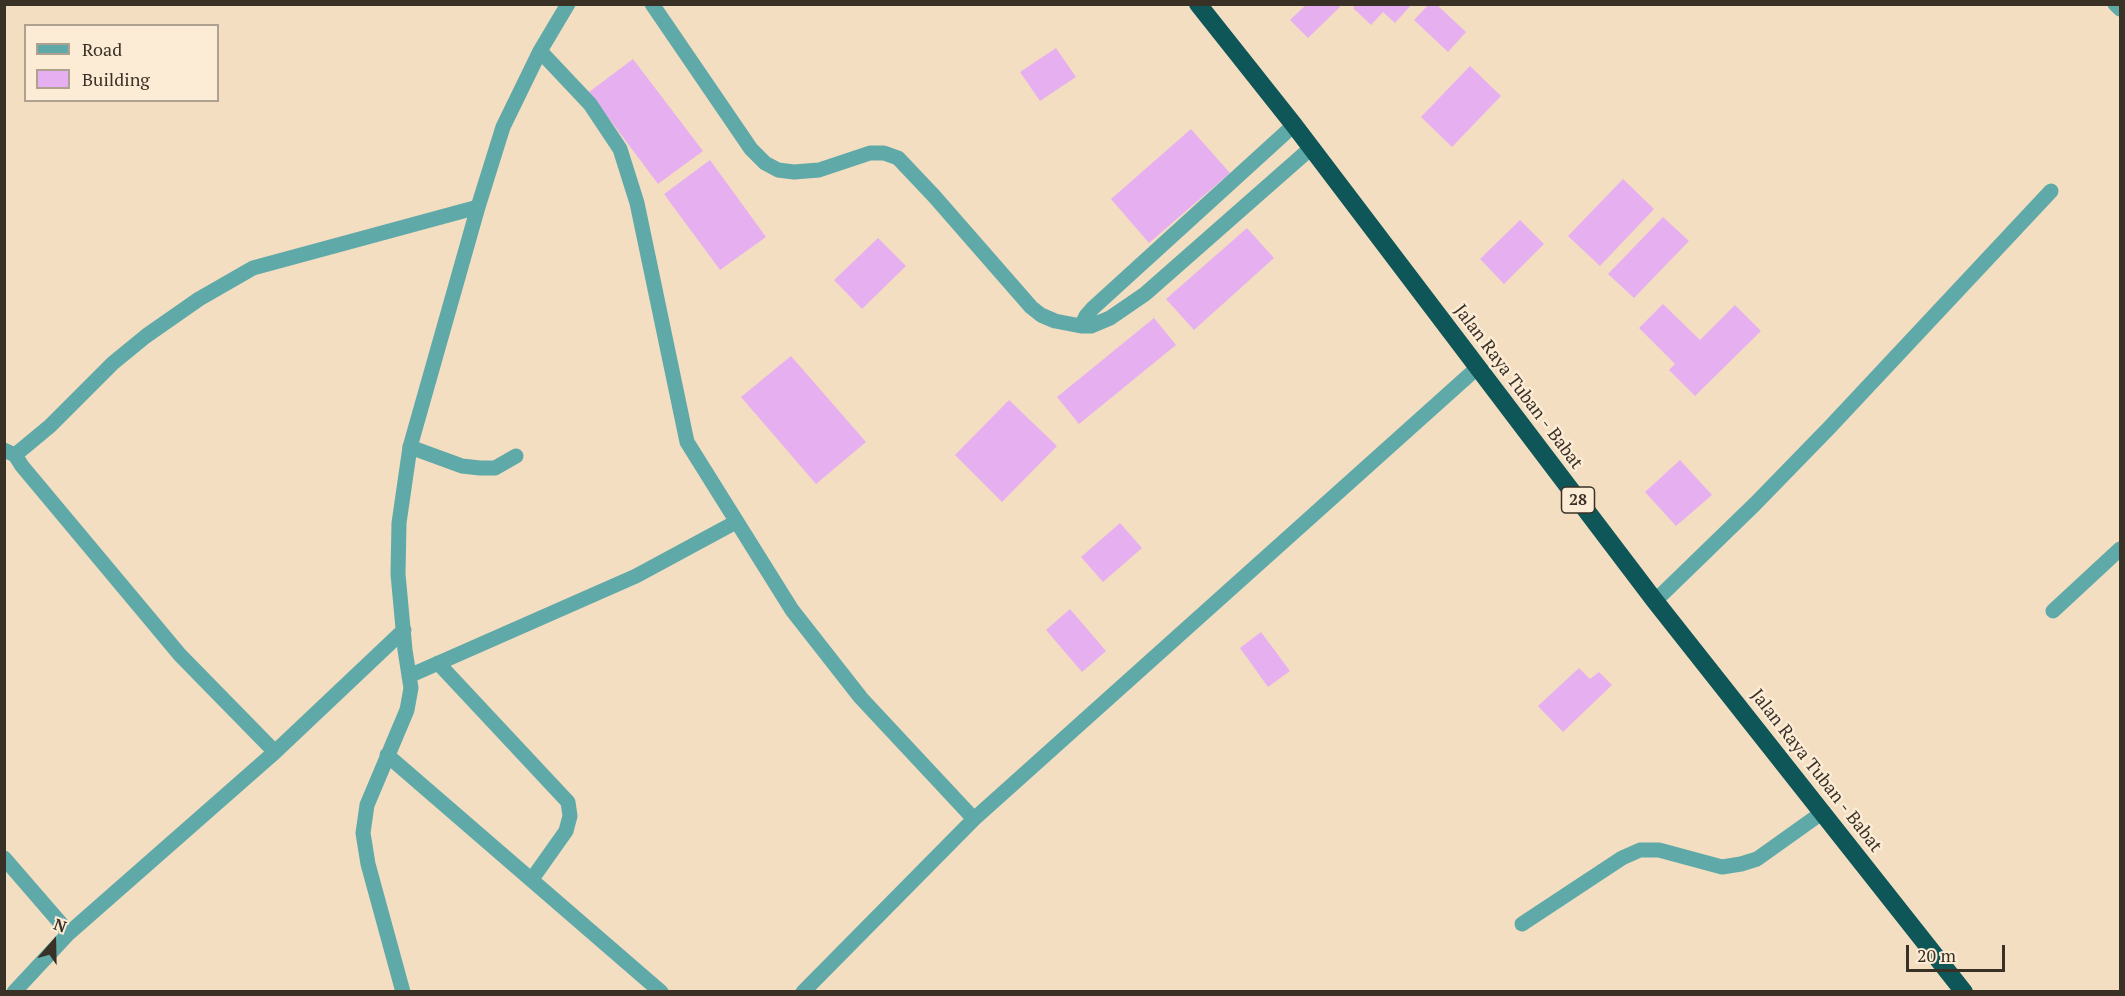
<!DOCTYPE html>
<style>
body{margin:0}
#map{position:relative;width:2125px;height:996px;overflow:hidden;background:#f3dec1;font-family:"PT Serif",serif}
canvas{display:block}
.frame{position:absolute;inset:0;border:6px solid #3a3126;pointer-events:none}
.legend{position:absolute;left:24px;top:24px;width:195px;height:78px;box-sizing:border-box;background:#fdecd5;border:2px solid #afa18f;margin:0;padding:8px 10px;list-style:none;font-size:18px;color:#3a3126}
.legend li{display:flex;align-items:center;gap:12px;height:30px}
.legend b{width:30px;border:2px solid #afa18f}
.north{position:absolute;left:24px;top:912px;width:60px;height:60px;-webkit-text-stroke:4px #fdecd5;paint-order:stroke;rotate:20deg;font-size:16px;font-weight:700;line-height:24px;text-align:center;color:#3a3126}
.north::after{content:'';display:block;margin:auto;width:21px;height:27px;background:#3a3126;clip-path:polygon(50% 0,100% 100%,50% 72%,0 100%)}
.scale{position:absolute;left:1906px;top:945px;width:99px;height:27px;box-sizing:border-box;border:3px solid #3a3126;border-top:0;padding-left:8px;font-size:18px;line-height:21px;white-space:nowrap;color:#3a3126;-webkit-text-stroke:4px #fdecd5;paint-order:stroke}
</style>
<div id="map">
<canvas width="2125" height="996"></canvas>
<div class="frame"></div>
<ul class="legend">
<li><b style="height:8px;background:#5fa9a9"></b>Road</li>
<li><b style="height:16px;background:#e6b0f0"></b>Building</li>
</ul>
<div class="north">N</div>
<div class="scale">20 m</div>
</div>
<script>
const context = document.querySelector('canvas').getContext('2d');
context.lineJoin = 'round';
function paint(path, color) { context.fillStyle = color; context.fill(path, 'evenodd'); }
const shape = rows => new Path2D(rows.map(r => 'M' + r).join(''));
function stroke(path, color, width, dash) { context.strokeStyle = color; context.lineWidth = width; context.lineCap = dash ? 'butt' : 'round'; context.setLineDash(dash || []); context.stroke(path); }
function write(font, color, halo, rows, align = 'center') {
  context.font = font + ' "PT Serif",serif'; context.lineWidth = 5; context.setLineDash([]); context.textBaseline = 'middle'; context.strokeStyle = halo; context.fillStyle = color; for (const [text, x, y, turn = 0] of rows) {
    context.save(); context.translate(x, y); context.rotate((+turn || 0) * Math.PI / 180); context.textAlign = isNaN(turn) ? turn : align; if (halo) context.strokeText(text, 0, 0); context.fillText(text, 0, 0); context.restore();
  }
}
paint(shape([
 [1307,4,1338,4,1340,7,1308,38,1290,20],
 [1357,4,1412,4,1395,23,1383,12,1371,25,1353,8],
 [1429,4,1436,4,1466,32,1448,52,1414,20],
 [1056,48,1076,77,1040,101,1020,72],
 [633,59,703,151,658,184,589,92],
 [1470,66,1501,96,1452,147,1421,117],
 [1191,129,1230,173,1149,243,1111,199],
 [710,160,766,237,720,270,664,194],
 [1623,179,1654,209,1600,266,1568,236],
 [1663,217,1689,241,1634,298,1608,274],
 [1520,220,1544,244,1504,284,1480,259],
 [1247,228,1274,258,1194,330,1166,299],
 [878,238,906,266,862,309,834,280],
 [1663,304,1700,340,1735,305,1761,331,1695,396,1669,370,1675,364,1639,328],
 [1154,318,1176,345,1079,424,1057,397],
 [791,356,866,442,816,484,741,397],
 [1009,400,1057,446,1002,502,955,455],
 [1680,460,1712,495,1676,526,1645,492],
 [1120,523,1142,548,1103,582,1081,557],
 [1070,609,1106,651,1082,672,1046,630],
 [1261,632,1290,671,1268,687,1240,648],
 [1579,668,1590,679,1599,672,1612,685,1563,732,1538,706]
]), '#e6b0f0');
stroke(shape([
 [410,447,462,466,480,468,495,468,516,456],
 [1655,601,1755,504,1829,428,2051,191],
 [1522,924,1622,858,1640,850,1659,850,1722,867,1741,864,1757,859,1823,812]
]), '#5fa9a9', 15);
stroke(shape([
 [652,4,751,149,765,163,778,170,794,172,819,170,870,153,884,153,898,158,934,196,1031,307,1041,315,1055,321,1081,326,1091,326,1110,318,1145,294,1311,148],
 [2115,4,2120,9],
 [540,51,590,104,620,149,637,203,687,442,792,610,861,698,974,819],
 [1081,326,1086,316,1093,308,1294,125],
 [4,450,15,455,22,466,180,655,275,752],
 [15,455,50,426,113,363,146,336,199,299,253,268,478,207],
 [2053,611,2120,549],
 [438,663,568,802,570,816,566,831,532,879],
 [409,676,636,576,736,522],
 [387,755,661,992],
 [4,858,69,933],
 [14,992,69,933,275,752,404,630],
 [403,992,368,864,363,833,367,805,407,710,411,688,405,650,398,574,399,523,410,447,478,207,503,127,540,51,568,4],
 [803,992,974,819,1477,368]
]), '#5fa9a9', 15);
stroke(shape([
 [1198,4,1294,125,1655,601,1964,992]
]), '#0e5657', 18);
for (const [x, y, w] of [
 [1578,500,33]
]) { const box = new Path2D(); box.roundRect(x - w / 2, y - 13, w, 26, 4.5); context.fillStyle = '#fdecd5'; context.fill(box); stroke(box, '#3a3126', 1.5); }
write('bold 16px', '#3a3126', null, [
 ["28",1578,500]
]);
write('18px', '#3a3126', '#fdecd5', [
 ["Jalan Raya Tuban - Babat",1518,387,53],
 ["Jalan Raya Tuban - Babat",1816,771,52]
]);
</script>
